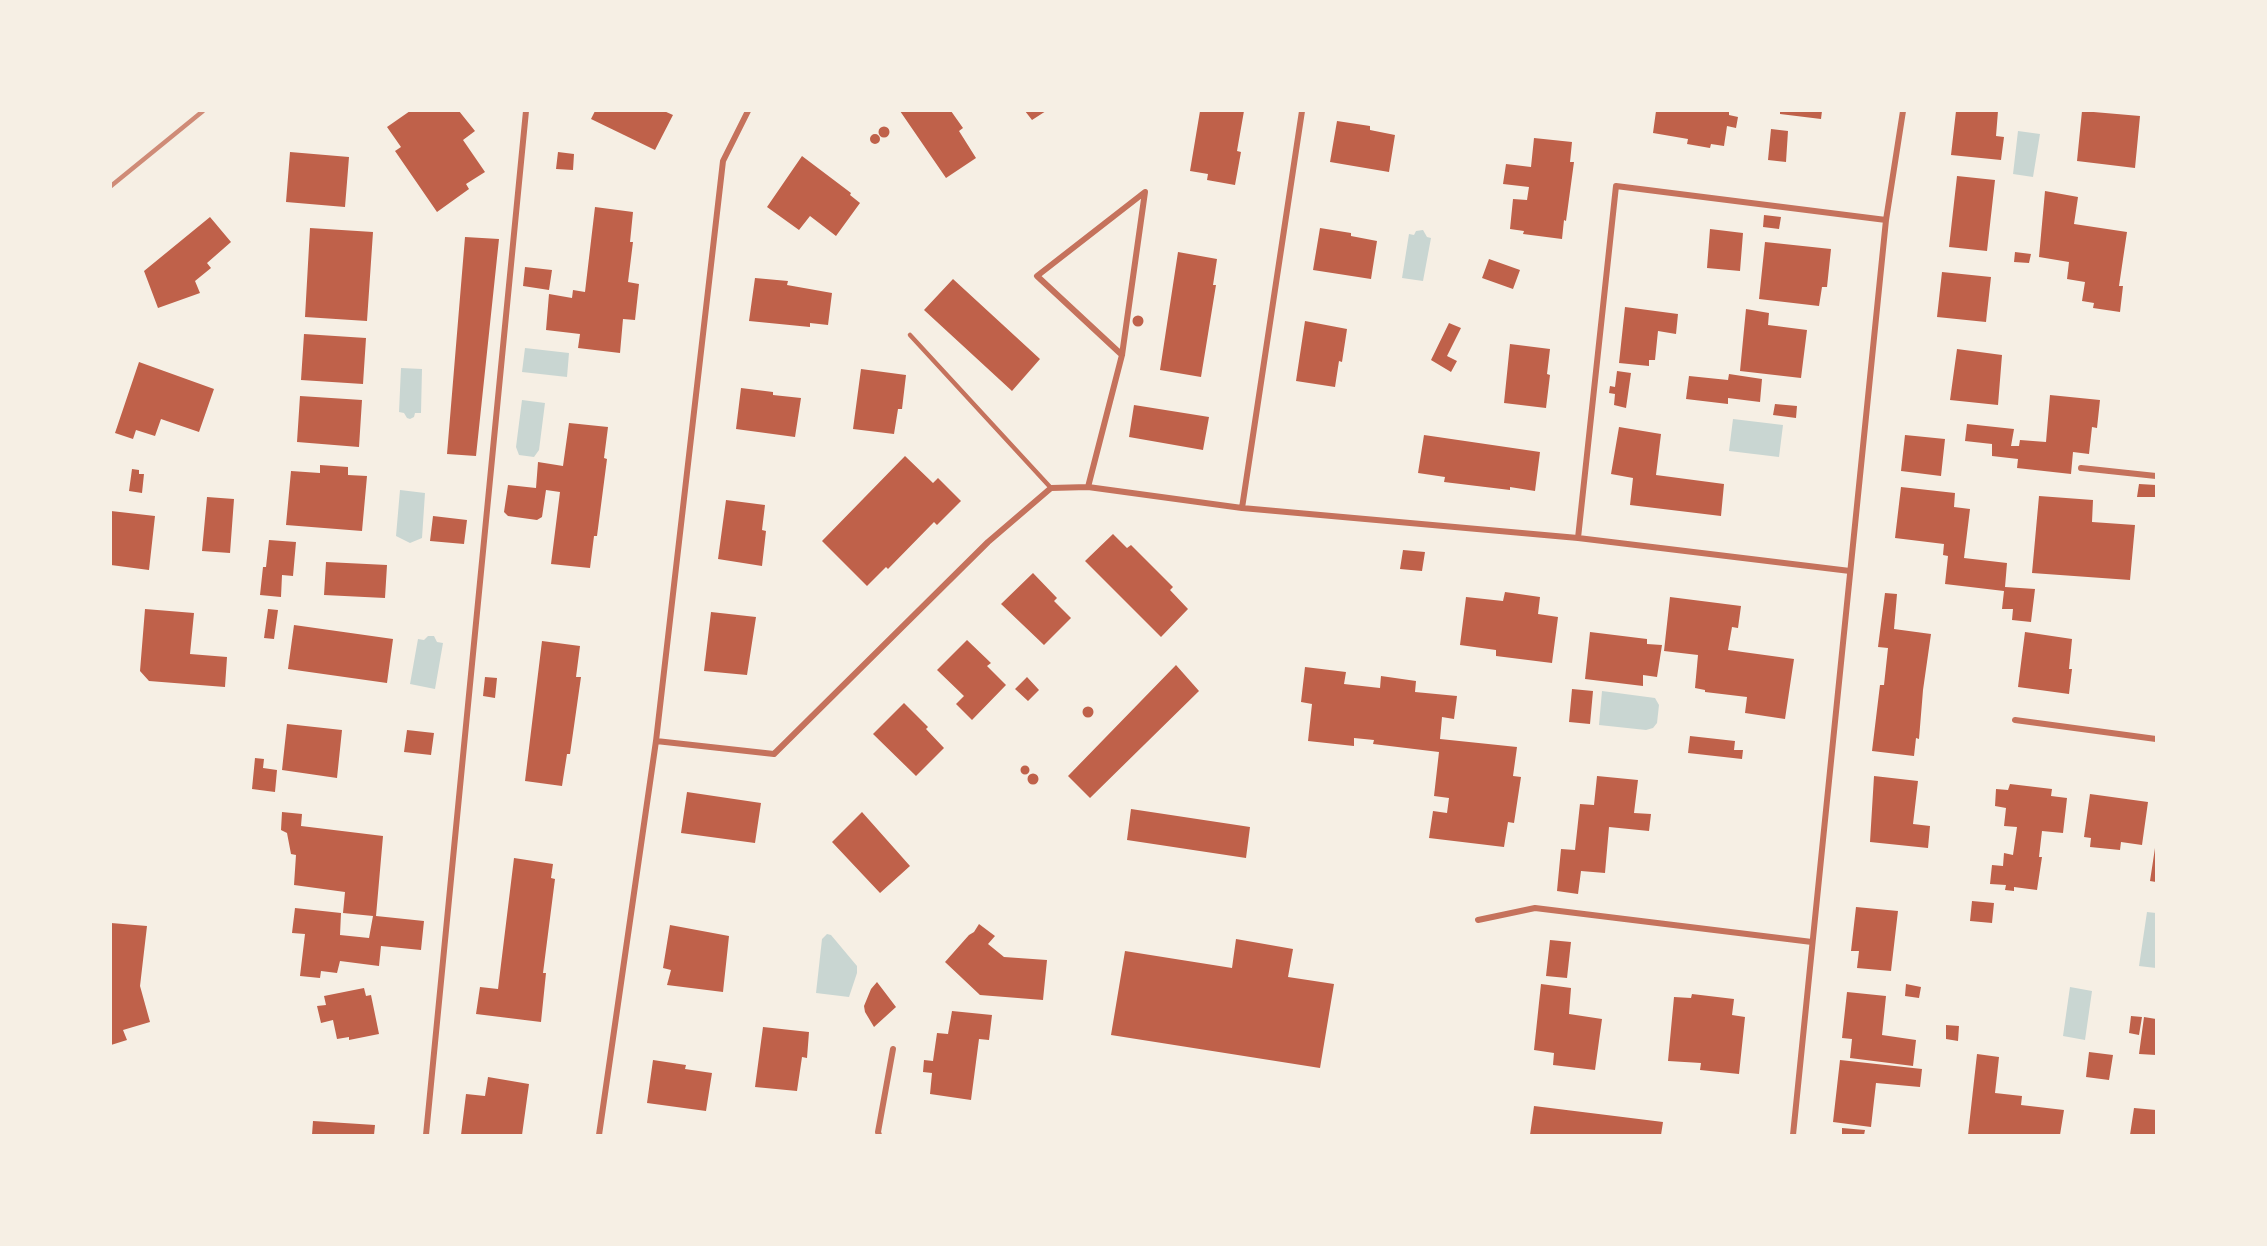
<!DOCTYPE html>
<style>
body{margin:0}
#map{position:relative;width:2267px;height:1246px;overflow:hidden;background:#f6efe4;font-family:Inter,sans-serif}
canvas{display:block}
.frame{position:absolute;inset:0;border:112px solid #f6efe4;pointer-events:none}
</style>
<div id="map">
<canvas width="2267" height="1246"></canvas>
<div class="frame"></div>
</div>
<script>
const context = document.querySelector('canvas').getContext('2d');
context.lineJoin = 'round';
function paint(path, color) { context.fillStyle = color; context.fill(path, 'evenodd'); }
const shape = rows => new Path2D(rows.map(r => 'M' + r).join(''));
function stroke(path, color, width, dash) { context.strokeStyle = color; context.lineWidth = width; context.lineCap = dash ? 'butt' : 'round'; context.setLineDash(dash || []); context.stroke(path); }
paint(shape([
 [2018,131,2040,134,2033,177,2013,174],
 [1423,230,1427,237,1431,238,1423,281,1402,278,1409,234,1414,235,1416,231],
 [525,348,569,353,567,377,522,372],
 [401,368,422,369,421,413,415,413,414,417,410,419,407,418,404,413,399,412],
 [522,400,545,403,539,450,534,457,519,455,516,447],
 [1733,419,1783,425,1779,457,1729,451],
 [400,490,425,493,422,538,410,543,396,536],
 [428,636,434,636,437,642,443,643,435,689,410,684,418,639,424,640],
 [1602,691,1655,698,1659,705,1657,723,1653,728,1646,730,1599,725],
 [2147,912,2156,913,2156,968,2139,966],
 [827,934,831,935,857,966,857,973,849,997,816,993,822,939],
 [2070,987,2092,991,2085,1040,2063,1036]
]), '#c9d6d2');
paint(shape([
 [410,111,459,111,475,131,463,140,485,172,466,184,469,189,437,212,395,151,401,147,387,127],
 [595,111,664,111,673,115,655,150,591,119],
 [900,111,951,111,963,128,959,131,976,158,946,178],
 [1025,111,1046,111,1032,120],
 [1200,111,1244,111,1237,151,1241,152,1235,185,1207,180,1208,174,1190,171],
 [1656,111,1729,111,1729,115,1738,117,1736,128,1727,126,1724,146,1711,144,1710,148,1687,144,1688,139,1653,133],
 [1780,111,1822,111,1821,119,1780,114],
 [1956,111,1998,111,1996,136,2004,137,2001,160,1951,155],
 [2082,111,2140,116,2135,168,2077,161],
 [1337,121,1370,126,1370,130,1395,135,1389,172,1330,162],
 '878.5 132a5.5 5.5 0 1 1 11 0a5.5 5.5 0 1 1-11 0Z',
 [1771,129,1788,131,1786,162,1768,160],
 '870 139a5 5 0 1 1 10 0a5 5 0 1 1-10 0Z',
 [1534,138,1572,142,1570,162,1574,162,1566,221,1564,220,1562,239,1523,234,1524,231,1510,229,1513,199,1527,200,1529,187,1503,184,1506,164,1531,167],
 [290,152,349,157,345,207,286,202],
 [558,152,574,154,573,170,556,169],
 [802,156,851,193,850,195,860,203,836,236,810,216,799,230,767,207],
 [1957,176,1995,180,1987,251,1949,247],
 [2045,191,2078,197,2074,224,2127,232,2119,286,2123,286,2120,312,2093,308,2094,303,2082,301,2085,282,2067,279,2069,262,2039,257],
 [595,207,633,212,630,242,633,242,628,282,639,284,635,320,623,319,620,353,578,348,580,334,546,330,549,294,572,298,573,290,585,292],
 [1764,215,1781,217,1779,229,1763,227],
 [210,217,231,242,207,263,211,268,195,281,200,293,158,308,144,271],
 [310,228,373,232,367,321,305,317],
 [1320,228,1351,233,1351,236,1377,241,1371,279,1313,270],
 [1710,229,1743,233,1740,271,1707,268],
 [465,237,499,239,476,456,447,454],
 [1765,242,1831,249,1827,287,1822,287,1819,306,1759,299],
 [1178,252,1217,259,1213,285,1216,285,1201,377,1160,370],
 [2015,252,2031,254,2029,263,2014,262],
 [1489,259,1520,270,1513,289,1482,278],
 [525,267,552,270,549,290,523,286],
 [1942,272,1991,277,1986,322,1937,317],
 [755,278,788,281,787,285,832,293,828,325,810,323,810,327,749,321],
 [953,279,1040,359,1012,391,924,310],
 [1625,307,1678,314,1676,334,1658,331,1655,360,1649,360,1649,366,1619,363],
 [1746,309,1769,313,1768,325,1807,330,1801,378,1740,371],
 '1132.5 321a5.5 5.5 0 1 1 11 0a5.5 5.5 0 1 1-11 0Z',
 [1305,321,1347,329,1342,362,1339,361,1335,387,1296,381],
 [1449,323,1461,328,1447,356,1457,361,1451,372,1431,360],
 [304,334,366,338,363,384,301,380],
 [1510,344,1550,349,1547,374,1550,375,1546,408,1504,403],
 [1957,349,2002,355,1998,405,1950,400],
 [139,362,214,389,199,432,161,419,155,436,136,430,133,439,115,433],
 [861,369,906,375,902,409,898,409,894,434,853,429],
 [1617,371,1631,373,1626,408,1614,405,1615,394,1609,393,1610,386,1615,387],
 [1729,374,1762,379,1760,402,1728,398,1728,404,1686,399,1689,376,1728,380],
 [741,388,773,392,773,395,801,398,795,437,736,429],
 [2050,395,2100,400,2097,428,2092,427,2089,454,2073,452,2071,474,2017,468,2018,459,1992,456,1992,444,1965,441,1967,424,2014,429,2011,446,2019,446,2020,440,2046,442],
 [300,396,362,400,359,447,297,442],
 [1775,404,1797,406,1796,418,1773,415],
 [1134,405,1209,417,1203,450,1129,437],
 [569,423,608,427,604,458,607,459,597,536,594,536,590,568,551,564,560,492,546,490,542,517,537,520,508,516,504,512,508,485,536,488,538,462,563,466],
 [1619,427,1661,434,1656,475,1724,484,1721,516,1630,505,1633,478,1611,474],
 [1424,435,1540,452,1535,491,1510,487,1510,490,1444,482,1445,477,1418,473],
 [1905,435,1945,439,1941,476,1901,471],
 [905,456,933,483,938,478,961,501,937,525,934,522,888,569,886,567,867,586,822,541],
 [320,465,348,467,348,475,367,476,362,531,286,525,291,471,320,473],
 [132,469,139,470,139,474,144,474,142,493,129,491],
 [2139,484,2156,485,2156,497,2137,497],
 [1901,487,1955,493,1954,507,1970,509,1964,558,2007,563,2005,587,2035,589,2031,622,2012,620,2013,609,2002,609,2004,591,1945,584,1948,556,1943,555,1944,544,1895,538],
 [2039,496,2093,500,2092,522,2135,525,2130,580,2032,573],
 [207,497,234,499,230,553,202,551],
 [726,500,765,505,762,530,766,531,762,566,718,559],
 [111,511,155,516,149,570,111,565],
 [433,516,467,520,464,544,430,541],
 [1113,534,1127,548,1131,545,1173,587,1170,590,1188,609,1161,637,1085,561],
 [269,540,296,542,293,576,282,575,281,597,260,595,263,567,266,567],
 [1403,550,1425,552,1422,571,1400,569],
 [326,562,387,565,385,598,324,595],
 [1033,573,1057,598,1054,601,1071,618,1044,645,1001,604],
 [1505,592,1540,597,1538,614,1558,617,1552,663,1496,656,1496,650,1460,645,1466,597,1503,601],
 [1885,593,1897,594,1894,629,1931,634,1923,690,1919,739,1916,738,1914,756,1872,751,1880,685,1884,685,1888,648,1878,647],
 [1670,597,1741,606,1738,628,1732,627,1728,650,1794,659,1785,719,1745,713,1747,697,1705,692,1705,690,1695,688,1698,655,1664,651],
 [145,609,194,613,190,654,227,657,225,687,149,681,140,671],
 [268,609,278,610,274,639,264,638],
 [711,612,756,617,747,675,704,671],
 [294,625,393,639,387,683,288,669],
 [1590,632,1647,639,1647,644,1662,645,1657,677,1643,675,1643,686,1585,679],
 [2025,632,2072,639,2069,669,2072,669,2069,694,2018,687],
 [967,640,991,663,987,666,1006,685,972,720,956,704,964,696,937,670],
 [542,641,580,646,576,677,581,677,570,754,567,754,562,786,525,781],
 [1176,665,1199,691,1090,798,1068,776],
 [1305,667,1346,672,1344,684,1380,688,1381,676,1416,681,1415,692,1457,696,1454,719,1442,717,1440,739,1517,747,1513,776,1521,777,1514,823,1508,822,1504,847,1429,838,1433,811,1447,813,1449,798,1434,796,1439,752,1373,744,1374,740,1354,738,1354,746,1308,741,1312,704,1301,702],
 [485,677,497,678,495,698,483,696],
 [1027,677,1039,690,1028,701,1015,689],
 [1572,689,1593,691,1590,724,1569,722],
 [904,703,928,727,926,729,944,748,916,776,873,734],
 '1082.5 712a5.5 5.5 0 1 1 11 0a5.5 5.5 0 1 1-11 0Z',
 [287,724,342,730,337,778,282,770],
 [407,730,434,733,431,755,404,752],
 [1690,736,1735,741,1734,750,1743,750,1742,759,1688,753],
 [255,758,264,759,263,768,277,770,275,792,252,789],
 '1020.5 770a4.5 4.5 0 1 1 9 0a4.5 4.5 0 1 1-9 0Z',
 '1027.5 779a5.5 5.5 0 1 1 11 0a5.5 5.5 0 1 1-11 0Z',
 [1597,776,1638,780,1634,813,1651,814,1649,831,1609,827,1605,873,1581,871,1578,894,1557,891,1561,849,1575,850,1580,804,1594,805],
 [1874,776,1918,781,1913,824,1930,826,1928,848,1870,842],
 [2010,784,2052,789,2051,796,2067,798,2063,833,2042,831,2039,857,2042,857,2037,890,2014,887,2014,891,2005,890,2006,885,1990,884,1992,865,2003,866,2004,853,2013,855,2017,827,2004,826,2006,808,1995,806,1996,789,2008,790],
 [687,792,761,803,755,843,681,833],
 [2090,794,2148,802,2142,845,2121,842,2120,850,2090,847,2091,838,2084,837],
 [1131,809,1250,827,1246,858,1127,840],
 [282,812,302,814,301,826,383,836,376,916,424,921,421,950,381,946,379,966,340,961,337,973,321,971,320,978,300,976,305,934,292,933,295,908,341,913,340,935,369,938,373,916,343,913,345,892,294,885,296,855,291,854,287,833,281,830],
 [862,812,910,866,880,893,832,842],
 [2155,848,2156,849,2156,882,2150,881],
 [514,858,553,864,551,878,555,879,543,973,546,973,541,1022,476,1014,480,987,498,989],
 [1972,901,1994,903,1992,923,1970,921],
 [1856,907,1898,911,1891,971,1857,968,1859,951,1851,951],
 [111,923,147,926,140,986,150,1022,123,1030,127,1040,111,1045],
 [979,924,995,936,988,944,1004,957,1047,960,1043,1000,980,995,945,962,969,935,974,932],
 [670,925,729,936,723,992,667,985,671,970,663,968],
 [1236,939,1293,949,1288,977,1334,984,1320,1068,1111,1035,1125,951,1232,968],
 [1550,940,1571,942,1567,978,1546,976],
 [877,982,896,1007,874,1027,865,1012,864,1006,871,989],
 [1541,984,1571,988,1569,1014,1602,1019,1595,1070,1553,1065,1554,1053,1534,1050],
 [1906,984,1921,987,1919,998,1905,996],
 [364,988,366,996,371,995,379,1034,349,1040,349,1037,337,1039,333,1020,321,1023,317,1006,326,1005,324,996],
 [1847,992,1886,996,1882,1035,1916,1040,1913,1066,1850,1058,1852,1039,1842,1038],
 [1692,994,1734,999,1732,1015,1745,1017,1739,1074,1700,1070,1701,1063,1668,1061,1674,997,1691,998],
 [952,1011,992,1015,989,1040,979,1039,971,1100,930,1094,932,1073,923,1072,924,1060,933,1061,937,1033,948,1034],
 [2131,1016,2142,1017,2139,1035,2129,1033],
 [2144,1017,2156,1019,2156,1055,2139,1054],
 [1946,1025,1959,1026,1958,1041,1946,1039],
 [763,1027,809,1032,807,1058,802,1057,797,1091,755,1087],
 [2089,1052,2113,1055,2109,1080,2086,1077],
 [1977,1054,1999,1057,1995,1093,2022,1096,2021,1105,2064,1110,2060,1135,1968,1135],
 [653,1060,686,1065,685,1069,712,1073,706,1111,647,1103],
 [1840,1060,1922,1069,1920,1087,1876,1083,1871,1127,1833,1122],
 [488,1077,529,1084,522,1135,461,1135,466,1094,485,1096],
 [1534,1106,1663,1122,1661,1135,1530,1135],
 [2134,1108,2156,1110,2156,1135,2130,1135],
 [313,1121,375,1125,374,1135,312,1135],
 [1842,1128,1865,1130,1864,1135,1842,1135]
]), '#bf614a');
stroke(shape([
 [910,335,1051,488]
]), '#c5725c', 4.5);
stroke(shape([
 [2081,468,2156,476],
 [1088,487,1122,355,1145,192,1037,276,1122,355],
 [1242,508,1302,111],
 [1578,538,1616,186,1886,220],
 [2015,720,2156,739],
 [656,741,774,754,988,542,1051,488,1088,487,1242,508,1578,538,1850,571],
 [1478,920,1535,908,1812,942],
 [426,1135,526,111],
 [599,1135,656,741,723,161,748,111],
 [879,1135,878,1132,893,1049],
 [1793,1135,1886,220,1903,111]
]), '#c5725c', 6);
stroke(shape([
 [111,186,203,111]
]), '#cf8b77', 4.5);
</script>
